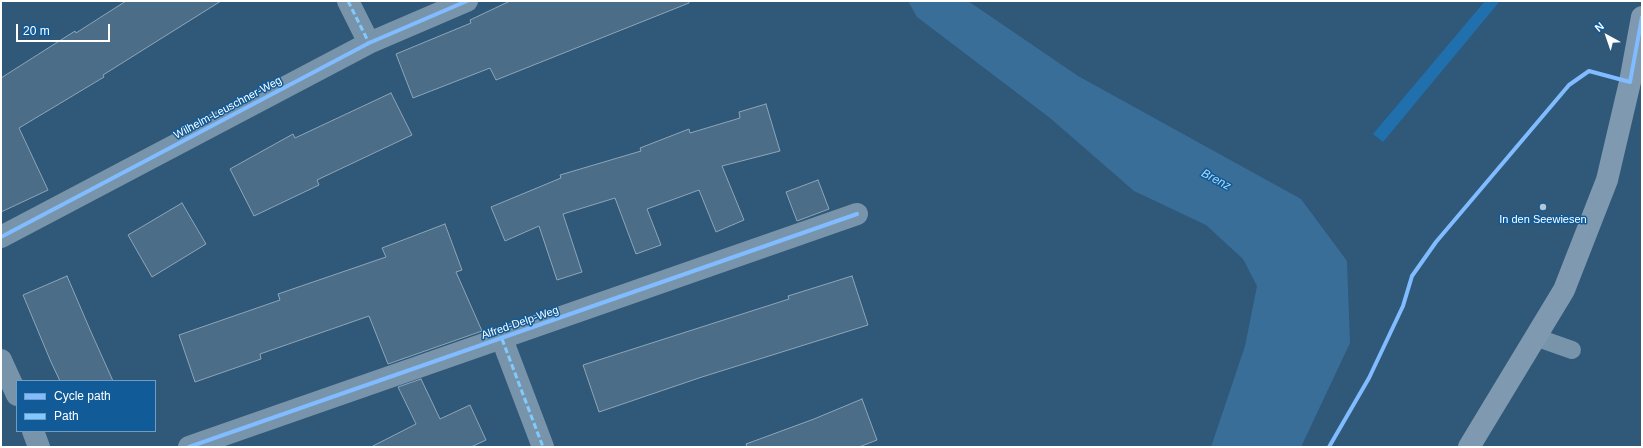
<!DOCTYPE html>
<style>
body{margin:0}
#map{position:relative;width:1643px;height:448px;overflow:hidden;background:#2f5879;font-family:Helvetica,sans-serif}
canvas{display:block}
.frame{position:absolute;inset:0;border:2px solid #fff;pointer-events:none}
.legend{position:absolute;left:16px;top:380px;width:140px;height:52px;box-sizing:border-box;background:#105b98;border:1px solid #709dc1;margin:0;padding:5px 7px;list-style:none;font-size:12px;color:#fff}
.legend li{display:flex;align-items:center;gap:8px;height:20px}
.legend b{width:20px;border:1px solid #709dc1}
.north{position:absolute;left:1587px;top:16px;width:40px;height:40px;-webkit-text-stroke:3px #105b98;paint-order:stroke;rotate:320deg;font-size:11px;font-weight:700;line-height:16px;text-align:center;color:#fff}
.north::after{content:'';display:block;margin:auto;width:14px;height:18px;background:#fff;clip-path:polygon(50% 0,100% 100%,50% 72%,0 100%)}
.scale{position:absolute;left:16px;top:24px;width:94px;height:18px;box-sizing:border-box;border:2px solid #fff;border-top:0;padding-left:5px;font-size:12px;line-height:14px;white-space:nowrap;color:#fff;-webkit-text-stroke:3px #105b98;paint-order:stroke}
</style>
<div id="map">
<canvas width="1643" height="448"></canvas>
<div class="frame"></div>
<ul class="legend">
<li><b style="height:5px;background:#80bcff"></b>Cycle path</li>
<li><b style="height:5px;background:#80caff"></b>Path</li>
</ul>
<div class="north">N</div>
<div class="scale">20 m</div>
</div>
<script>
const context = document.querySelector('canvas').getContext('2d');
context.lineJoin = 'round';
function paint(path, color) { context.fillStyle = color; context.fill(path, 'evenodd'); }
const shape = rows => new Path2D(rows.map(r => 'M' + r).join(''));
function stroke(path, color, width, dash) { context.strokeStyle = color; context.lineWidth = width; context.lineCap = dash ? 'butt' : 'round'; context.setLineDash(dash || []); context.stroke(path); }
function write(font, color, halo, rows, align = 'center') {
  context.font = font + ' Helvetica,sans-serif'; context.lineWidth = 3; context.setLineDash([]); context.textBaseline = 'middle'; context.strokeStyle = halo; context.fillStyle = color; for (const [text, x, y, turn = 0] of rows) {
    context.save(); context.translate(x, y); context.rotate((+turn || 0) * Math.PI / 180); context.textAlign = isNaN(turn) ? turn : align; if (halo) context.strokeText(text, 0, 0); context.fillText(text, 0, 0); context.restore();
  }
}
paint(shape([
 [1485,1,1500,1,1383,142,1373,134]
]), '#2070ad');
paint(shape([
 [908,1,968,1,1078,76,1301,199,1347,261,1350,343,1301,447,1211,447,1245,346,1257,286,1243,259,1206,225,1134,191,1050,118,917,17]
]), '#396e99');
const building = shape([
 [126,1,221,1,103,75,104,77,19,128,48,190,1,212,1,78,75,31,76,33,126,1],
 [510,1,689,1,689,3,496,80,490,68,413,98,396,54,471,23,470,20,510,1],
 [391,93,412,135,317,180,319,185,254,216,230,169,293,134,295,138,391,93],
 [766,104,780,151,722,166,744,220,716,232,699,190,647,209,661,245,636,254,615,198,563,214,582,272,557,280,539,226,505,241,491,207,561,178,560,175,641,151,640,148,689,129,690,133,740,118,739,112,766,104],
 [818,180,829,209,797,221,786,192,818,180],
 [182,203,206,244,152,277,128,235,182,203],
 [445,224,462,270,456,272,482,331,388,364,369,316,260,354,261,359,195,382,179,335,280,300,278,294,386,257,382,248,445,224],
 [67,276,91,332,113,381,60,381,51,362,23,295,67,276],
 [852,276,868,325,702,377,599,412,583,365,789,299,788,296,852,276],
 [421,379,440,419,470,405,486,440,471,447,371,447,416,424,398,387,421,379],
 [862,399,877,440,859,447,747,447,746,444,814,419,862,399]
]);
paint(building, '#4c6d88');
stroke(building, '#8da6b9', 1);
stroke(shape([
 [1535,337,1572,350]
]), '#7894ab', 18);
stroke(shape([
 [348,1,369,43],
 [1,237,369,43,467,1],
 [502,339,543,447],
 [1,360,17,395],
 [33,431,39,447],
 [189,447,857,214]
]), '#7894ab', 22);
stroke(shape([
 [1469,447,1564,290,1607,180,1630,82,1642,17]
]), '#7f9ab0', 22);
stroke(shape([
 [348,1,369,43],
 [502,339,543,447]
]), '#80caff', 3, [6, 3]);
stroke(shape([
 [1,237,369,43,467,1],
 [189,447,857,214],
 [1329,447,1369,378,1403,306,1412,276,1436,242,1569,85,1589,71,1630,82,1642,17]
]), '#80bcff', 4);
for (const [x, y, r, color] of [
 [1543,207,4,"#b6c5d0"]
]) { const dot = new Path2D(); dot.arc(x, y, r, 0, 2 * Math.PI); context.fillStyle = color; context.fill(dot); stroke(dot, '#105b98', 1.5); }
write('11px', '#fff', '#105b98', [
 ["Wilhelm-Leuschner-Weg",228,108,-28],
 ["Alfred-Delp-Weg",520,323,-19]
]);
write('11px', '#fff', '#105b98', [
 ["In den Seewiesen",1543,220]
]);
write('italic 12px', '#add9fb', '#105b98', [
 ["Brenz",1216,180,28]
]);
</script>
